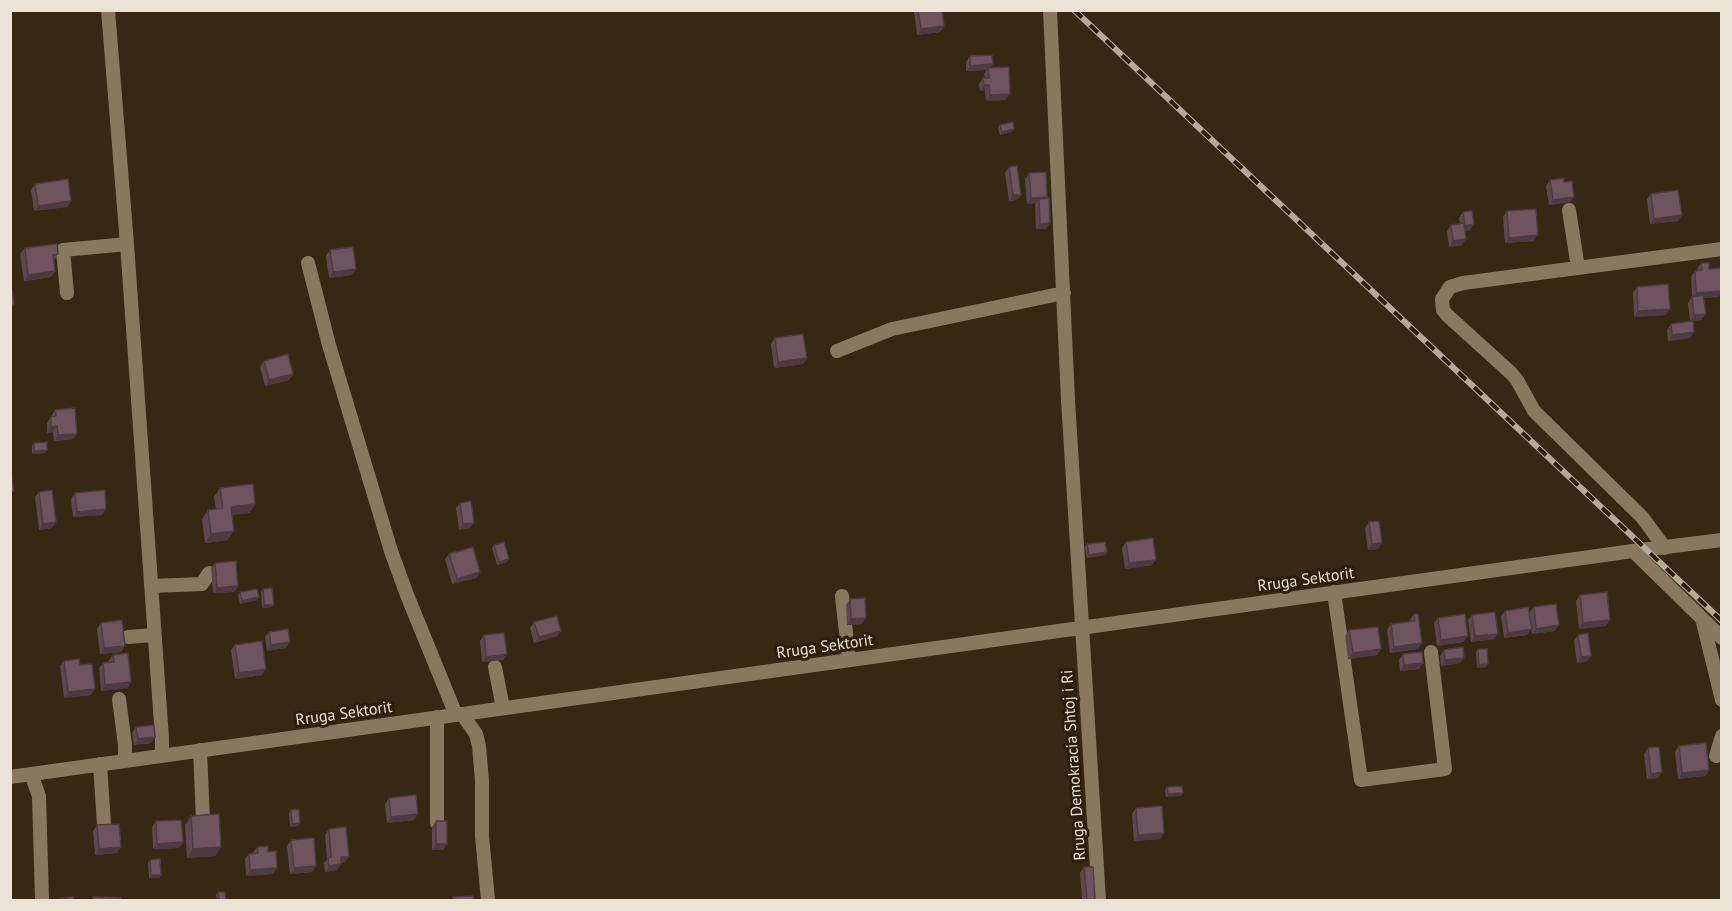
<!DOCTYPE html>
<style>
body{margin:0}
#map{position:relative;width:1732px;height:911px;overflow:hidden;background:#362812;font-family:"PT Sans",sans-serif}
canvas{display:block}
.frame{position:absolute;inset:0;border:12px solid #ece2d5;pointer-events:none}
</style>
<div id="map">
<canvas width="1732" height="911"></canvas>
<div class="frame"></div>
</div>
<script>
const context = document.querySelector('canvas').getContext('2d');
context.lineJoin = 'round';
const shape = rows => new Path2D(rows.map(r => 'M' + r).join(''));
function stroke(path, color, width, dash) { context.strokeStyle = color; context.lineWidth = width; context.lineCap = dash ? 'butt' : 'round'; context.setLineDash(dash || []); context.stroke(path); }
function paint(path, color) { context.fillStyle = color; context.fill(path, 'evenodd'); }
function write(font, color, halo, rows, align = 'center') {
  context.font = font + ' "PT Sans",sans-serif'; context.lineWidth = 6; context.setLineDash([]); context.textBaseline = 'middle'; context.strokeStyle = halo; context.fillStyle = color; for (const [text, x, y, turn = 0] of rows) {
    context.save(); context.translate(x, y); context.rotate((+turn || 0) * Math.PI / 180); context.textAlign = isNaN(turn) ? turn : align; if (halo) context.strokeText(text, 0, 0); context.fillText(text, 0, 0); context.restore();
  }
}
stroke(shape([
 [108,10,127,244,162,738,162,756],
 [1050,10,1068,400,1099,900],
 [1569,210,1578,268],
 [308,263,329,345,391,551,407,595,456,715],
 [67,293,63,250,127,244],
 [837,351,892,329,1064,293],
 [1665,548,1642,517,1534,411,1517,380,1511,373,1447,315,1443,310,1442,299,1450,287,1463,283,1722,249],
 [1633,551,1722,638],
 [151,586,202,584,209,573],
 [1334,592,1361,780,1445,769,1431,652],
 [842,596,849,660],
 [1703,622,1722,700],
 [128,637,154,635],
 [495,667,503,708],
 [119,699,125,745,125,761],
 [462,714,476,734,479,746,482,781,482,836,488,900],
 [200,750,203,820],
 [1716,756,1722,736],
 [100,764,104,825],
 [31,774,39,796,42,900],
 [10,777,1633,551,1722,540],
 [437,823,437,717]
]), '#887860', 14);
const rail = shape([
 [1074,10,1722,621]
]);
stroke(rail, '#b5a99a', 6);
stroke(rail, '#2c1e08', 4, [11]);
paint(shape([
 [914,10,942,10,944,26,940,32,917,35,914,11],
 [970,56,993,64,990,68,1006,100,986,101,985,90,980,91,979,84,983,78,985,78,984,74,987,70,966,71,966,62],
 [1000,125,1014,129,1012,132,1000,135,998,128],
 [1009,167,1021,195,1016,200,1009,201,1005,173],
 [1029,173,1046,198,1050,223,1046,229,1036,229,1035,204,1036,203,1027,204,1025,179],
 [1550,180,1574,197,1570,202,1549,205,1546,186],
 [35,184,71,201,67,207,34,211,31,190],
 [1651,194,1682,215,1678,221,1650,224,1647,199],
 [1507,211,1534,241,1505,243,1503,217],
 [1463,212,1474,224,1470,230,1465,231,1462,245,1449,247,1447,231,1451,225,1460,224,1459,218],
 [25,248,58,254,54,260,55,271,51,277,24,281,20,254],
 [330,250,356,269,352,275,329,278,326,256],
 [1701,263,1722,280,1722,292,1718,297,1703,298,1701,320,1690,321,1688,303,1692,297,1691,277,1695,271,1697,271,1697,269],
 [1637,287,1666,315,1634,317,1633,293],
 [1671,324,1690,338,1668,341,1667,330],
 [775,338,807,358,803,364,774,368,771,344],
 [264,361,293,374,289,380,265,386,260,367],
 [55,410,77,434,73,439,54,441,53,432,47,433,47,423],
 [34,443,47,450,45,453,32,454,32,446],
 [220,488,255,504,249,513,232,515,228,540,205,543,202,519,208,510,216,509,214,497],
 [39,492,52,528,39,530,35,497],
 [75,493,106,509,102,515,73,517,71,499],
 [460,503,474,523,470,528,459,530,456,508],
 [1369,522,1378,549,1368,550,1365,528],
 [1126,542,1152,565,1125,569,1122,548],
 [1087,544,1107,552,1105,555,1087,558,1085,547],
 [494,545,507,562,497,565,492,548],
 [449,554,480,572,476,578,452,584,445,559],
 [215,563,238,586,234,592,213,593,211,568],
 [263,589,272,607,262,608,261,592],
 [240,592,257,600,240,604,238,595],
 [1580,595,1606,626,1579,629,1576,601],
 [850,599,862,624,847,625,846,605],
 [1534,607,1555,631,1532,634,1529,613],
 [1505,611,1527,635,1504,638,1501,616],
 [1414,614,1422,643,1418,649,1390,653,1387,630,1391,624,1410,622,1410,620],
 [1472,615,1494,639,1471,642,1468,620],
 [1438,618,1468,636,1463,642,1437,646,1434,623],
 [534,622,561,631,557,636,534,643,530,628],
 [101,623,125,646,121,652,100,654,97,629],
 [1349,630,1381,649,1377,655,1348,659,1345,636],
 [269,632,290,642,286,648,267,651,265,637],
 [484,635,507,654,503,660,482,662,480,641],
 [1578,635,1591,656,1587,661,1577,663,1574,641],
 [235,645,262,675,235,679,231,650],
 [1478,649,1488,664,1486,667,1477,668,1476,652],
 [1444,650,1460,663,1441,666,1440,656],
 [1403,654,1419,669,1400,671,1399,660],
 [113,655,131,682,127,688,101,691,99,668,103,663,109,662,109,660],
 [64,661,80,665,91,695,64,698,60,666],
 [136,727,155,737,151,743,134,745,132,733],
 [1679,746,1709,770,1705,776,1678,779,1675,752],
 [1648,748,1658,778,1647,779,1644,754],
 [1167,787,1181,796,1166,797,1165,790],
 [389,798,418,814,414,820,387,823,385,804],
 [1136,808,1164,833,1160,839,1134,841,1132,814],
 [291,810,300,823,298,826,290,827,289,813],
 [191,816,221,847,215,856,187,858,185,825],
 [156,821,183,842,179,848,153,849,152,827],
 [436,821,447,844,443,850,432,850,432,827],
 [97,825,121,847,117,853,95,855,93,831],
 [329,829,345,862,341,863,337,870,325,872,324,863,327,860,325,835],
 [291,840,312,872,290,874,287,846],
 [257,847,268,852,273,874,246,876,245,859,249,854,253,853],
 [150,860,161,875,159,878,149,878,148,863],
 [1084,867,1095,900,1082,900,1080,873],
 [218,892,226,900,217,900,216,895]
]), '#5f4752');
paint(shape([
 [944,26,940,32,917,35,921,29],
 [993,64,989,70,988,68,987,70,966,71,970,66],
 [984,85,989,85,985,90,980,91],
 [1010,94,1006,100,986,101,990,95],
 [1014,129,1012,132,1000,135,1002,132],
 [1013,195,1021,195,1016,200,1009,201],
 [1047,197,1043,203,1039,199,1036,203,1027,204,1031,198],
 [1574,197,1570,202,1549,205,1553,200],
 [71,201,67,207,34,211,38,206],
 [1682,215,1678,221,1650,224,1654,219],
 [1050,223,1046,229,1036,229,1040,224],
 [1474,224,1470,230,1461,231,1465,226],
 [1538,235,1534,241,1505,243,1509,238],
 [1466,239,1462,245,1449,247,1453,241],
 [356,269,352,275,329,278,333,272],
 [55,271,51,277,24,281,28,275],
 [1722,291,1718,297,1692,298,1696,293],
 [1670,309,1666,315,1634,317,1638,311],
 [1706,314,1701,320,1690,321,1694,315],
 [1694,332,1690,338,1668,341,1672,335],
 [807,358,803,364,774,368,778,362],
 [293,374,289,380,265,386,269,380],
 [57,426,53,432,47,433,51,427],
 [77,434,73,439,54,441,58,435],
 [47,450,45,453,32,454,34,451],
 [255,504,249,513,225,516,231,507],
 [106,509,102,515,73,517,77,512],
 [56,522,52,528,39,530,43,524],
 [474,523,470,528,459,530,463,524],
 [234,531,228,540,205,543,211,534],
 [1382,543,1378,549,1368,550,1372,544],
 [1107,552,1105,555,1087,558,1089,555],
 [509,559,507,562,497,565,499,562],
 [1156,560,1152,565,1125,569,1129,563],
 [480,572,476,578,452,584,457,579],
 [238,586,234,592,213,593,217,588],
 [259,597,257,600,240,604,242,601],
 [264,605,274,605,272,607,262,608],
 [866,618,862,624,847,625,851,619],
 [1610,620,1606,626,1579,629,1583,623],
 [1559,625,1555,631,1532,634,1536,629],
 [1532,629,1527,635,1504,638,1508,633],
 [561,631,557,636,534,643,539,637],
 [1498,634,1494,639,1471,642,1475,636],
 [1468,636,1463,642,1437,646,1441,640],
 [290,642,286,648,267,651,271,645],
 [1422,643,1418,649,1390,653,1394,647],
 [125,646,121,652,100,654,104,648],
 [1381,649,1377,655,1348,659,1353,653],
 [507,654,503,660,482,662,486,657],
 [1591,656,1587,661,1577,663,1581,657],
 [1464,658,1460,663,1441,666,1445,660],
 [1423,663,1419,669,1400,671,1404,665],
 [1488,664,1486,667,1477,668,1479,665],
 [266,669,262,675,235,679,239,673],
 [131,682,127,688,101,691,105,685],
 [95,689,91,695,64,698,68,692],
 [155,737,151,743,134,745,138,739],
 [1709,770,1705,776,1678,779,1682,773],
 [1662,772,1658,778,1647,779,1651,774],
 [1183,793,1181,796,1166,797,1168,794],
 [418,814,414,820,387,823,391,817],
 [300,823,298,826,290,827,292,824],
 [1164,833,1160,839,1134,841,1138,835],
 [183,842,179,848,153,849,157,844],
 [436,844,447,844,443,850,432,850],
 [121,847,117,853,95,855,99,849],
 [221,847,215,856,187,858,193,849],
 [341,857,349,857,345,862,336,863],
 [341,864,337,870,325,872,329,866],
 [316,866,312,872,290,874,294,868],
 [277,868,273,874,246,876,250,870],
 [151,875,161,875,159,878,149,878]
]), '#4e3a42');
const building = shape([
 [918,10,942,10,944,26,921,29,918,10],
 [992,55,993,64,970,66,970,56,992,55],
 [1009,67,1010,94,990,95,989,85,984,85,983,78,989,78,988,68,1009,67],
 [1013,122,1014,129,1002,132,1000,125,1013,122],
 [1017,166,1021,195,1013,195,1009,167,1017,166],
 [1046,172,1047,197,1031,198,1029,173,1046,172],
 [1564,178,1564,182,1572,181,1574,197,1553,200,1550,180,1564,178],
 [68,179,71,201,38,206,35,184,68,179],
 [1678,190,1682,215,1654,219,1651,194,1678,190],
 [1049,198,1050,223,1040,224,1039,199,1049,198],
 [1536,209,1538,235,1509,238,1507,211,1536,209],
 [1472,211,1474,224,1465,226,1463,212,1472,211],
 [1464,223,1466,239,1453,241,1451,225,1464,223],
 [57,244,58,254,53,255,55,271,28,275,25,248,57,244],
 [353,247,356,269,333,272,330,250,353,247],
 [1701,263,1709,263,1709,269,1721,268,1722,291,1696,293,1695,271,1702,270,1701,263],
 [1668,284,1670,309,1638,311,1637,287,1668,284],
 [10,290,12,290,14,305,10,305,10,290],
 [1703,295,1706,314,1694,315,1692,297,1703,295],
 [1693,321,1694,332,1672,335,1671,324,1693,321],
 [803,334,807,358,778,362,775,338,803,334],
 [288,354,293,374,269,380,264,361,288,354],
 [75,408,77,434,58,435,57,426,51,427,51,417,56,416,55,410,75,408],
 [47,442,47,450,34,451,34,443,47,442],
 [10,468,14,491,10,492,10,468],
 [253,484,255,504,231,507,234,531,211,534,208,510,223,508,220,488,253,484],
 [52,490,56,522,43,524,39,492,52,490],
 [105,490,106,509,77,512,75,493,105,490],
 [471,501,474,523,463,524,460,503,471,501],
 [1379,521,1382,543,1372,544,1369,522,1379,521],
 [1153,538,1156,560,1129,563,1126,542,1153,538],
 [504,542,509,559,499,562,494,545,504,542],
 [1105,542,1107,552,1089,555,1087,544,1105,542],
 [473,547,480,572,457,579,449,554,473,547],
 [236,561,238,586,217,588,215,563,236,561],
 [272,588,274,605,264,605,263,589,272,588],
 [257,589,259,597,242,601,240,592,257,589],
 [1607,592,1610,620,1583,623,1580,595,1607,592],
 [865,598,866,618,851,619,850,599,865,598],
 [1556,604,1559,625,1536,629,1534,607,1556,604],
 [1528,607,1532,629,1508,633,1505,611,1528,607],
 [1495,612,1498,634,1475,636,1472,615,1495,612],
 [1414,614,1418,614,1422,643,1394,647,1391,624,1415,621,1414,614],
 [1465,614,1468,636,1441,640,1438,618,1465,614],
 [557,616,561,631,539,637,534,622,557,616],
 [122,620,125,646,104,648,101,623,122,620],
 [1378,627,1381,649,1353,653,1349,630,1378,627],
 [288,629,290,642,271,645,269,632,288,629],
 [504,633,507,654,486,657,484,635,504,633],
 [1588,633,1591,656,1581,657,1578,635,1588,633],
 [262,641,266,669,239,673,235,645,262,641],
 [1463,647,1464,658,1445,660,1444,650,1463,647],
 [1478,649,1487,649,1488,664,1479,665,1478,649],
 [1422,652,1423,663,1404,665,1403,654,1422,652],
 [128,653,131,682,105,685,103,663,114,662,113,655,128,653],
 [79,659,80,665,92,664,95,689,68,692,64,661,79,659],
 [154,725,155,737,138,739,136,727,154,725],
 [1706,743,1709,770,1682,773,1679,746,1706,743],
 [1659,747,1662,772,1651,774,1648,748,1659,747],
 [1182,786,1183,793,1168,794,1167,787,1182,786],
 [416,795,418,814,391,817,389,798,416,795],
 [1162,806,1164,833,1138,835,1136,808,1162,806],
 [299,809,300,823,292,824,291,810,299,809],
 [219,814,221,847,193,849,191,816,219,814],
 [181,820,183,842,157,844,156,821,181,820],
 [436,821,447,821,447,844,436,844,436,821],
 [119,824,121,847,99,849,97,825,119,824],
 [346,827,349,857,341,857,341,864,329,866,328,858,331,857,329,829,346,827],
 [314,838,316,866,294,868,291,840,314,838],
 [268,846,268,852,276,851,277,868,250,870,249,854,258,853,257,847,268,846],
 [160,859,161,875,151,875,150,860,160,859],
 [1084,867,1093,867,1095,900,1087,900,1084,867],
 [218,892,225,892,226,900,219,900,218,892],
 [473,896,473,900,453,900,453,897,473,896],
 [73,897,73,900,51,900,73,897],
 [93,897,121,898,121,900,93,900,93,897]
]);
paint(building, '#6f535f');
stroke(building, '#4e3a42', 1.5);
write('16px', '#ece2d5', '#2c1e08', [
 ["Rruga Sektorit",1306,580,-8],
 ["Rruga Sektorit",825,647,-8],
 ["Rruga Sektorit",344,714,-8],
 ["Rruga Demokracia Shtoj i Ri",1074,765,-94]
]);
</script>
